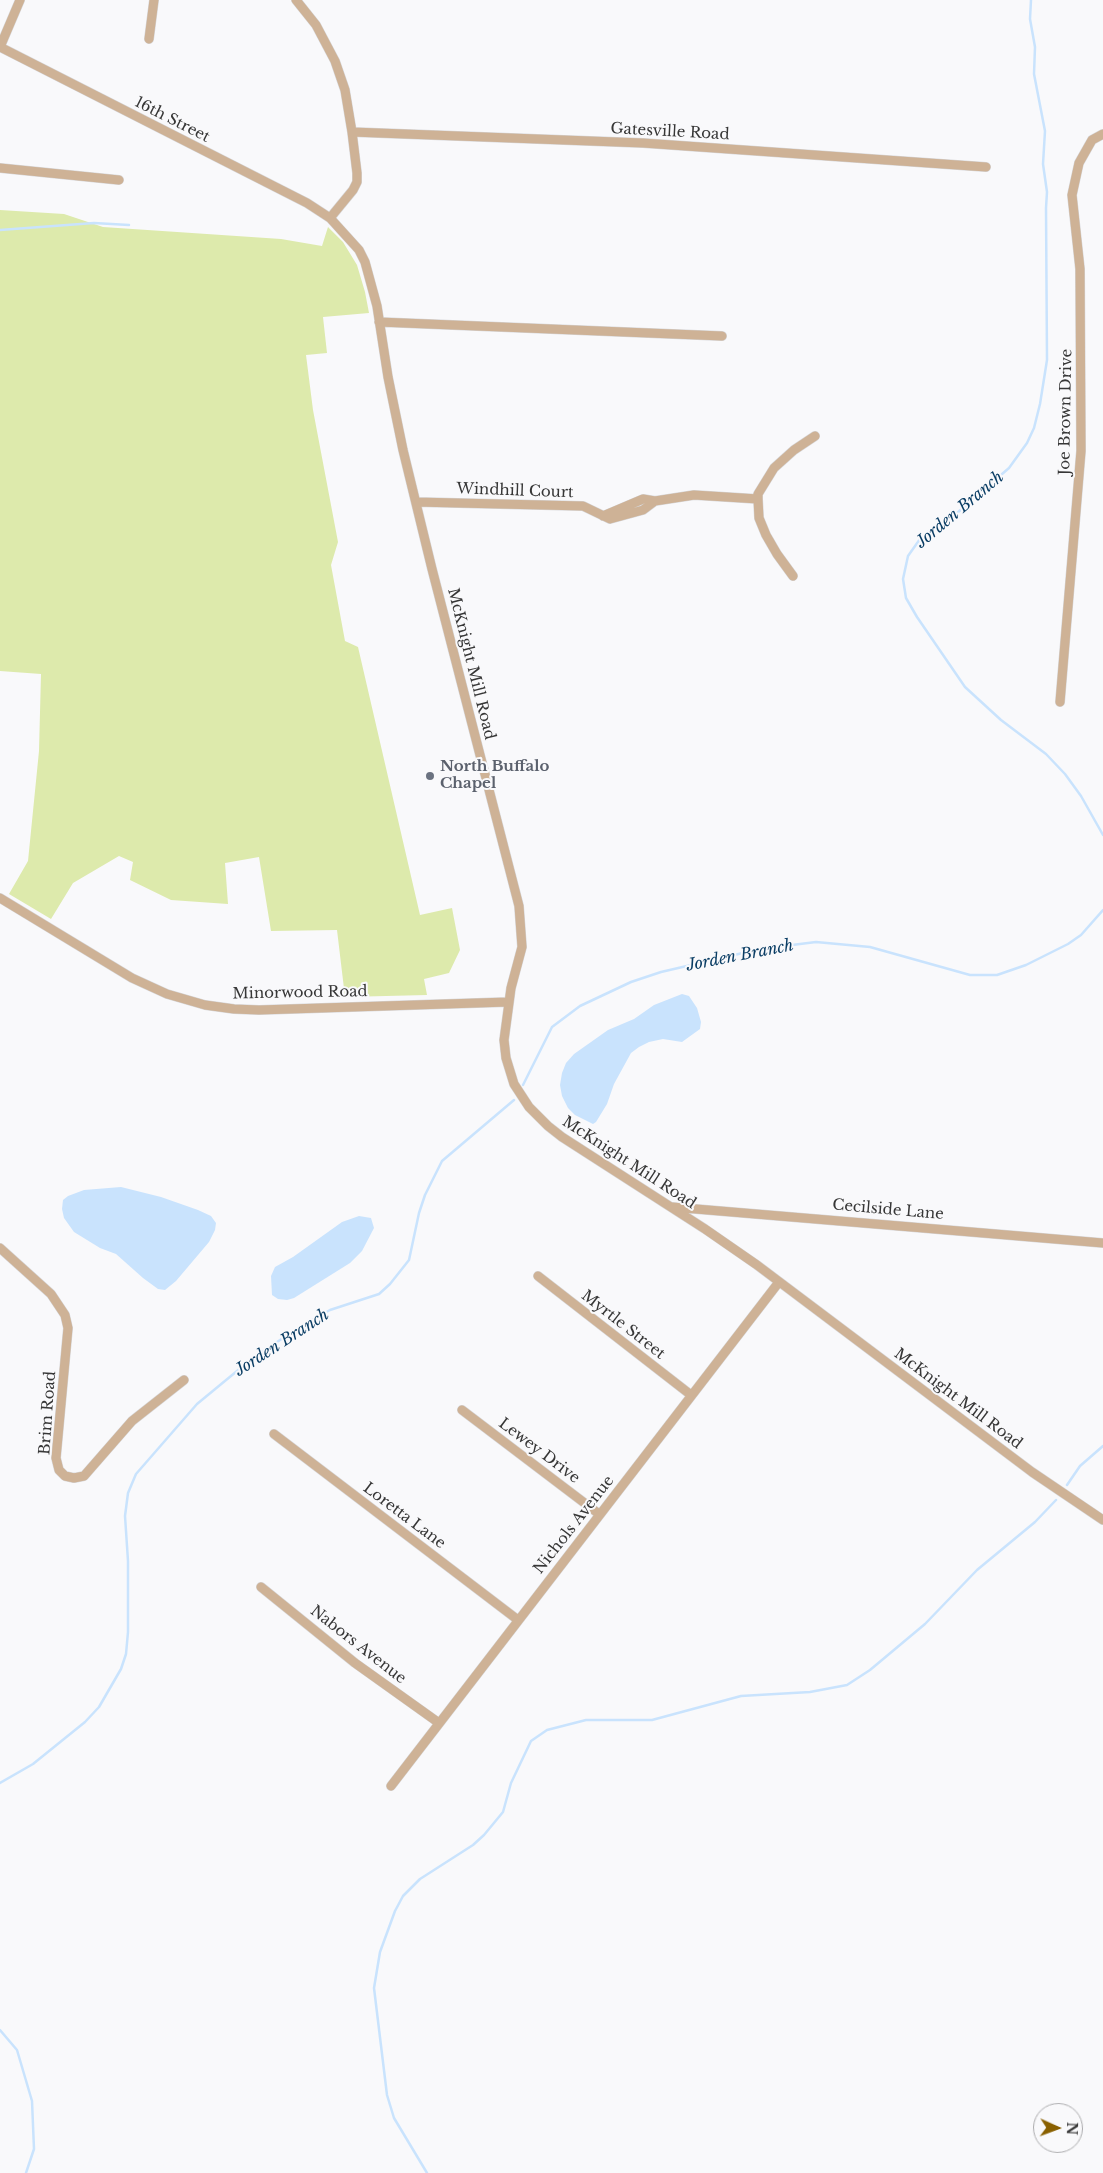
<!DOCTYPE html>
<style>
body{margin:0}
#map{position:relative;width:1103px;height:2173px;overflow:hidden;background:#f9f9fb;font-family:"Libre Baskerville",serif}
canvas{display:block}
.north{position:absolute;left:1033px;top:2103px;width:50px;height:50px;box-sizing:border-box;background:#f9f9fb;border:1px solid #ababad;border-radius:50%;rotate:92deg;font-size:14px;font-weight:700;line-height:20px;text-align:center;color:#373737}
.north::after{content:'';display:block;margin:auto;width:18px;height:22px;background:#896000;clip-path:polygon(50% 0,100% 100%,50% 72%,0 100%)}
</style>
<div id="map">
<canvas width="1103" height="2173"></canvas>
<div class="north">N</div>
</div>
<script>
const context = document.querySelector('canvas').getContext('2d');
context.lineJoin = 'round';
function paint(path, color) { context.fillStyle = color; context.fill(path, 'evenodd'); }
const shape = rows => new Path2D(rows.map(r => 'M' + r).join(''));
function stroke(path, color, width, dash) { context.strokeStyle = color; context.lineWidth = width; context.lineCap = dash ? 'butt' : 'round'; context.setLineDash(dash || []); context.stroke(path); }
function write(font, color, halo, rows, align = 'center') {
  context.font = font + ' "Libre Baskerville",serif'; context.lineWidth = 4; context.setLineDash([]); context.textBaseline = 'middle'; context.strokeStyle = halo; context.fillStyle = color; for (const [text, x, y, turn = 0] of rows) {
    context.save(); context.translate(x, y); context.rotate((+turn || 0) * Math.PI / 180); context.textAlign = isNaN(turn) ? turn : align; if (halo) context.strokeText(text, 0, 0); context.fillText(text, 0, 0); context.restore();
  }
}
paint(shape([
 [0,210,64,214,103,227,281,239,322,246,328,227,343,242,357,265,365,292,369,313,323,317,327,353,306,355,313,410,338,542,331,565,345,641,358,647,420,915,452,908,460,950,449,973,424,979,427,995,345,997,337,930,271,931,259,857,225,863,228,904,171,900,130,880,133,862,119,856,73,883,51,919,9,894,28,861,39,751,41,674,0,671]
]), '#ddeaac');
paint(shape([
 [682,994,689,996,697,1008,701,1022,700,1029,682,1042,663,1039,649,1042,639,1047,631,1053,614,1084,607,1104,596,1122,593,1124,575,1115,568,1108,562,1096,560,1085,562,1073,566,1063,574,1054,608,1030,634,1019,654,1005],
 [121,1187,161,1197,198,1210,211,1216,216,1223,215,1230,209,1242,176,1281,165,1290,158,1289,143,1278,116,1254,100,1248,74,1232,64,1218,62,1209,63,1200,68,1196,84,1190],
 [359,1216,371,1218,374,1228,362,1251,350,1263,294,1298,287,1300,278,1299,272,1295,271,1276,275,1267,293,1257,342,1222]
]), '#c9e3fd');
stroke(shape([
 [1031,0,1030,19,1035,47,1034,74,1045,131,1043,164,1047,192,1046,208,1047,360,1040,404,1034,428,1027,443,1009,468,957,513,936,525,920,539,908,556,903,579,906,598,917,617,965,687,1001,720,1046,754,1065,774,1081,796,1103,835],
 [0,230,94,223,129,225],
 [523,1085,552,1027,580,1006,631,982,661,972,760,949,816,942,870,947,970,975,997,975,1026,965,1068,944,1081,935,1103,910],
 [1067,1485,1080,1466,1103,1446],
 [0,1783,33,1764,85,1722,99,1707,121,1669,126,1654,128,1632,128,1561,125,1516,128,1493,136,1474,197,1404,254,1357,303,1325,330,1310,379,1294,390,1284,409,1260,419,1213,425,1195,442,1161,514,1100],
 [0,2030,17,2050,32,2101,34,2149,26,2173],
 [427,2173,394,2118,387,2095,374,1988,380,1952,395,1911,403,1896,420,1879,473,1845,484,1835,503,1812,511,1783,531,1741,547,1730,586,1720,652,1720,741,1696,810,1692,847,1685,870,1670,925,1624,977,1570,1035,1522,1056,1500]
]), '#c9e3fd', 2.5);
const minor = shape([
 [296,0,316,25,335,61,345,90,352,132,357,173,357,182,353,190,330,218],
 [149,39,154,0],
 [0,47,307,203,330,218,359,250,365,262,377,306,388,377,403,450,432,569,519,906,522,947,511,988,504,1040,506,1058,514,1084,529,1107,548,1126,562,1137,705,1229,757,1265,1032,1472,1103,1520],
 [0,47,20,0],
 [352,132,643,143,986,167],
 [0,168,119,180],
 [379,322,722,336],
 [758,499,759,518,766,535,777,554,793,576],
 [416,502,583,506,610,519,643,510,655,501],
 [603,516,643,499,655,501,694,495,758,499,758,494,774,468,794,450,815,436],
 [1060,702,1081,451,1080,269,1072,195,1079,163,1092,140,1103,134],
 [0,898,132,978,167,994,205,1005,234,1009,259,1010,508,1002],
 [672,1207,1103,1243],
 [0,1248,51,1294,65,1315,68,1328,56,1458,59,1470,65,1476,74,1478,84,1476,132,1421,184,1380],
 [538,1276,691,1395],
 [462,1410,599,1514],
 [274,1434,518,1620],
 [261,1587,355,1663,439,1723],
 [391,1786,779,1282]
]);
stroke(minor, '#d6d6d8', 10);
stroke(minor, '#ceb296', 9);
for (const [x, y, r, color] of [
 [430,776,5,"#6b7280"]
]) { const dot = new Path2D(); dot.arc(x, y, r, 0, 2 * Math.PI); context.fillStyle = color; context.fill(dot); stroke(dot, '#f9f9fb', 2); }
write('15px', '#373737', '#f9f9fb', [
 ["16th Street",172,120,27],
 ["Gatesville Road",670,132,3],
 ["Joe Brown Drive",1066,412,-89],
 ["Windhill Court",515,491,2],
 ["McKnight Mill Road",471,664,76],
 ["Minorwood Road",300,993,-1],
 ["McKnight Mill Road",629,1163,33],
 ["Cecilside Lane",888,1210,5],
 ["Myrtle Street",623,1325,38],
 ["McKnight Mill Road",958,1399,37],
 ["Brim Road",48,1413,-86],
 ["Lewey Drive",539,1451,37],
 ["Loretta Lane",404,1516,37],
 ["Nichols Avenue",574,1525,-52],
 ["Nabors Avenue",358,1645,38]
]);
write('bold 15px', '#5b616d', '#f9f9fb', [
 ["North Buffalo",440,767],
 ["Chapel",440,784]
], 'left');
write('italic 16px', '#0a3d64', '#f9f9fb', [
 ["Jorden Branch",960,510,-40],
 ["Jorden Branch",740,956,-11],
 ["Jorden Branch",282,1343,-33]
]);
</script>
